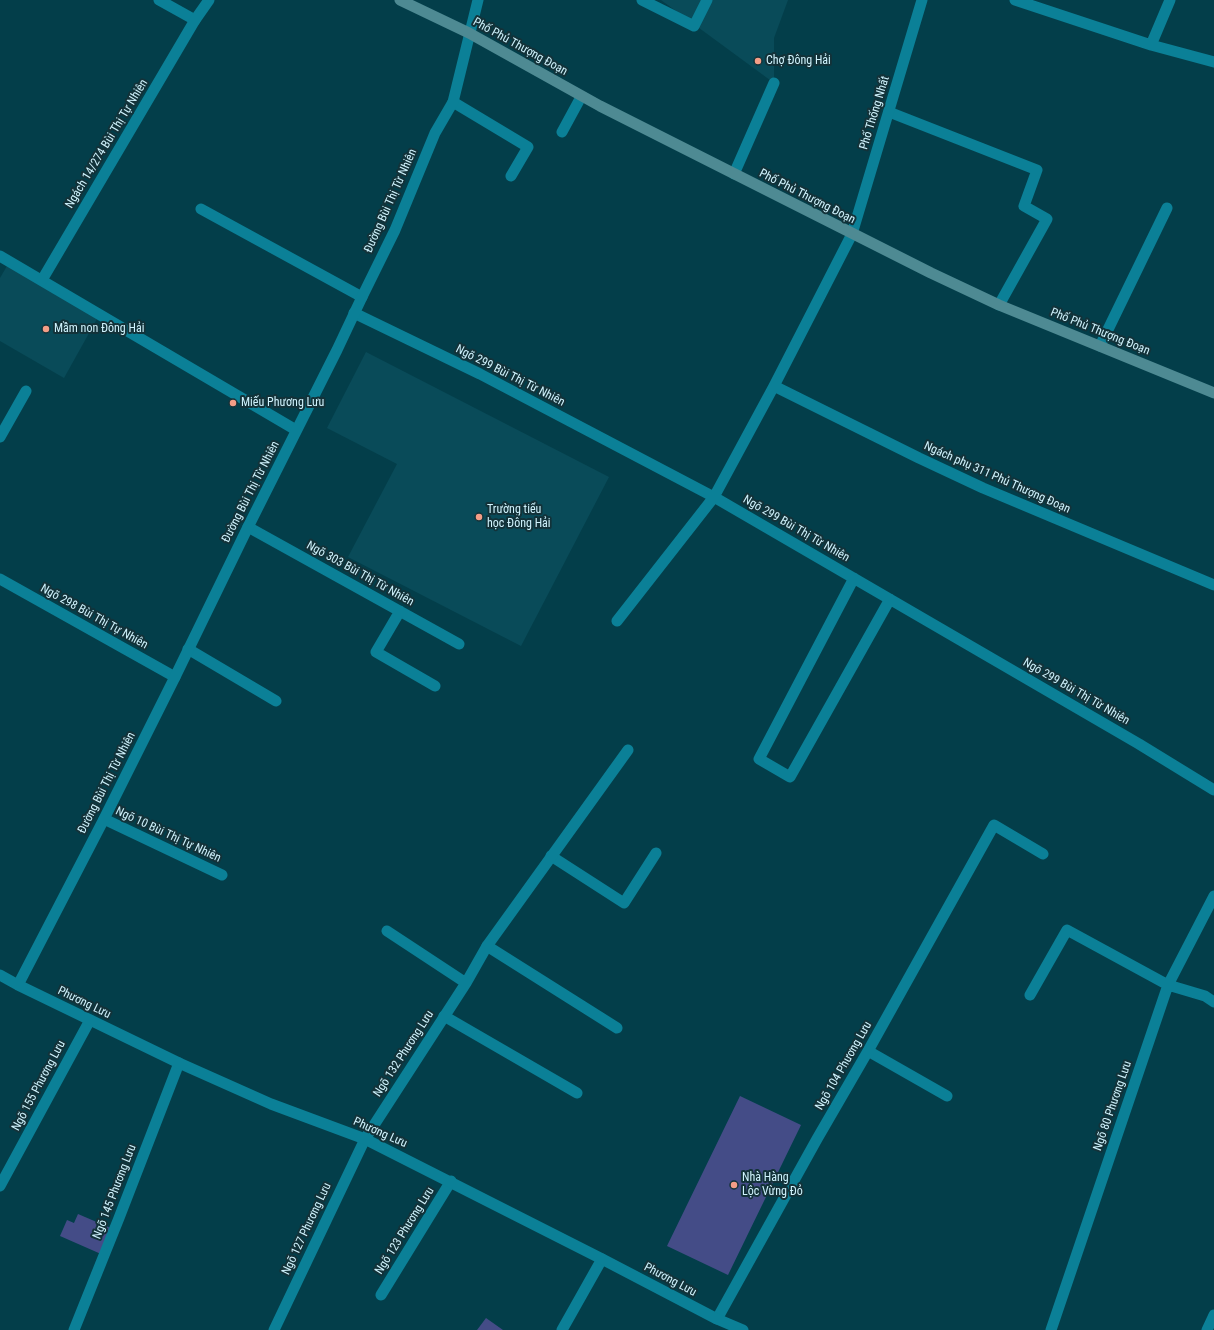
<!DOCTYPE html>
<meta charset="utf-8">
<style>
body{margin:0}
canvas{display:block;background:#033e4a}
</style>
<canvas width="1214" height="1330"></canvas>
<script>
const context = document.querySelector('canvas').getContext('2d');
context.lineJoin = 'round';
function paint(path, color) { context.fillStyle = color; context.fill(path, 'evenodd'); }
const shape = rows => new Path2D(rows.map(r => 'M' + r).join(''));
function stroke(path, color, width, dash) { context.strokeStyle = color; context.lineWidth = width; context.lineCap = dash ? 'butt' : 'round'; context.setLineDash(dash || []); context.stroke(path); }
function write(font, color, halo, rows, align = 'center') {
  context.font = font + ' "Roboto Condensed",sans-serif'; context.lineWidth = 4; context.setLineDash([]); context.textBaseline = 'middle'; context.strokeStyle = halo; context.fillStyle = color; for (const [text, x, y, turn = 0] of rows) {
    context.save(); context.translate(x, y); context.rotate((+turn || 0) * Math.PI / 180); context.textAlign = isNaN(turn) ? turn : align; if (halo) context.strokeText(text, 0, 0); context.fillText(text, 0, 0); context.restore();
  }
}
paint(shape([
 [661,0,788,0,774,38,774,83],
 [7,266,98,317,64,378,0,341,0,278],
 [366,352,609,477,521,646,348,557,397,464,327,428]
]), '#094b59');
paint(shape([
 [740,1096,801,1125,728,1275,667,1246],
 [78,1214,113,1229,101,1254,60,1236,67,1220,74,1223],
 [486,1318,503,1330,477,1330]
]), '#444c87');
stroke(shape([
 [159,0,195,20],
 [642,0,694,26,707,0],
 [1015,0,1151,45,1170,0],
 [1151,45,1214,62],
 [453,102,528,147,511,176],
 [889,112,1037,170,1024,206,1047,219,999,305],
 [562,132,581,97],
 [734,174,774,83],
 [201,209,362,297],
 [0,256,296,430],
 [354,313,480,374,714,497,1139,744,1214,790],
 [1100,346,1167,208],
 [774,386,919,458,983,488,1214,585],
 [0,437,26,391],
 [248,527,459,644],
 [854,578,759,759,790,777,890,599],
 [0,579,175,677],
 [400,611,376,652,435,686],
 [617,621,714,497,774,386,852,234],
 [188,649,276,701],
 [104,819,222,875],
 [551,856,624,903,656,853],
 [487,946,617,1028],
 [1030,995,1067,930,1168,985,1205,996,1214,1002],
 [444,1016,577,1093],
 [868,1051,947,1096],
 [381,1295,451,1181],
 [717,1319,817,1139,868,1051,994,825,1043,854],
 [74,1330,119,1218,179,1063],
 [274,1330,365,1139],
 [562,1330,602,1259],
 [1051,1330,1168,985,1214,896],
 [1207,1330,1214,1315]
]), '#0b8097', 11);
stroke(shape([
 [852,234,922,0],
 [42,280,195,20,209,0],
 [387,931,466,983],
 [365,1139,466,983,487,946,628,750],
 [0,1186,90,1020]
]), '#0b8097', 11);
stroke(shape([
 [0,975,18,985,179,1063,271,1104,365,1139,602,1259,717,1319,743,1330],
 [18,985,104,819,175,677,248,527,337,350,362,297,395,230,435,133,453,102,478,0]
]), '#0b8097', 11);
stroke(shape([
 [400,0,469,33,600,106,931,273,999,305,1214,393]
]), '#4e8a93', 11);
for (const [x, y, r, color] of [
 [758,61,4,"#f49e87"],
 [46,329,4,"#f49e87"],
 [233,403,4,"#f49e87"],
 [479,517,4,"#f49e87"],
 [734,1185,4,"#f49e87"]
]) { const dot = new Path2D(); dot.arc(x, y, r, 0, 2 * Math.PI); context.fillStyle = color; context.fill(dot); stroke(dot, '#133239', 1.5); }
write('12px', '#d0f3fd', '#133239', [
 ["Phố Phủ Thượng Đoạn",520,47,29],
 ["Phố Thống Nhất",875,113,-73],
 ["Ngách 14/274 Bùi Thị Tự Nhiên",107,144,-59],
 ["Phố Phủ Thượng Đoạn",807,197,27],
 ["Đường Bùi Thị Từ Nhiên",391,201,-66],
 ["Phố Phủ Thượng Đoạn",1100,332,22],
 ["Ngõ 299 Bùi Thị Từ Nhiên",510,376,27],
 ["Ngách phụ 311 Phủ Thượng Đoạn",997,478,24],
 ["Đường Bùi Thị Từ Nhiên",251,492,-63],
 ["Ngõ 299 Bùi Thị Từ Nhiên",796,529,30],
 ["Ngõ 303 Bùi Thị Từ Nhiên",360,574,29],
 ["Ngõ 298 Bùi Thị Tự Nhiên",94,617,29],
 ["Ngõ 299 Bùi Thị Từ Nhiên",1076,692,30],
 ["Đường Bùi Thị Từ Nhiên",107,783,-63],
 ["Ngõ 10 Bùi Thị Tự Nhiên",168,835,25],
 ["Phương Lưu",84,1003,26],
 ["Ngõ 132 Phương Lưu",404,1054,-57],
 ["Ngõ 104 Phương Lưu",844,1066,-60],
 ["Ngõ 155 Phương Lưu",39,1086,-62],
 ["Ngõ 80 Phương Lưu",1113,1106,-71],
 ["Phương Lưu",380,1133,24],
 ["Ngõ 145 Phương Lưu",115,1192,-69],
 ["Ngõ 127 Phương Lưu",307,1229,-65],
 ["Ngõ 123 Phương Lưu",405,1231,-58],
 ["Phương Lưu",670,1280,28]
]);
write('12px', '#d0f3fd', '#133239', [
 ["Chợ Đông Hải",766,61],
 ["Mầm non Đông Hải",54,329],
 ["Miếu Phương Lưu",241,403],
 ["Trường tiểu",487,510],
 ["học Đông Hải",487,524],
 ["Nhà Hàng",742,1178],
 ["Lộc Vừng Đỏ",742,1192]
], 'left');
</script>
